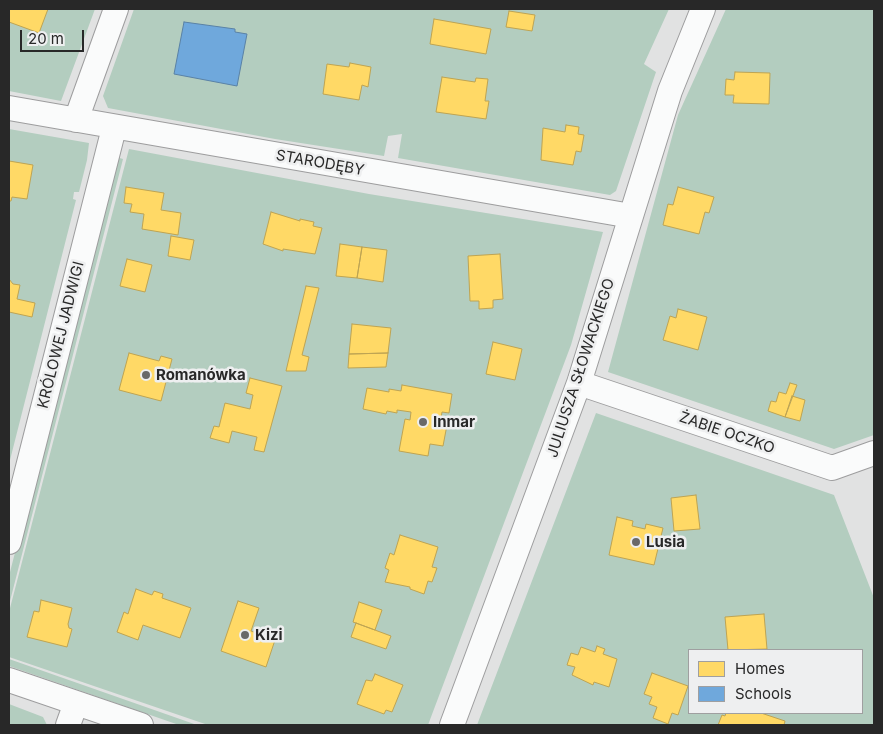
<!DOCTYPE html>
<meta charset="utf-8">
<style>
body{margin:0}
#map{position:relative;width:883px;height:734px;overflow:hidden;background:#e1e2e2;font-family:Inter,sans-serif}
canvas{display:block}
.frame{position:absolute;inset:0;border:10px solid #282828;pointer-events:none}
.legend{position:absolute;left:688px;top:649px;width:175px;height:65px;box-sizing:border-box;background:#eeeff0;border:1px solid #9f9fa0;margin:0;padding:6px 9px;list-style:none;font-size:15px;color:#282828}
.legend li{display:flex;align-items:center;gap:10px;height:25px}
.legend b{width:25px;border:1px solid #9f9fa0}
.scale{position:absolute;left:20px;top:30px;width:64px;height:22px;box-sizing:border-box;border:2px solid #282828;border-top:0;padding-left:6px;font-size:15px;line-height:18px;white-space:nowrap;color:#282828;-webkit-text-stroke:4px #eeeff0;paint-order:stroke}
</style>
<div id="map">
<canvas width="883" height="734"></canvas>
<div class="frame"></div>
<ul class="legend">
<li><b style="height:14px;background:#ffd966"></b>Homes</li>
<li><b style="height:14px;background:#6fa8dc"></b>Schools</li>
</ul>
<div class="scale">20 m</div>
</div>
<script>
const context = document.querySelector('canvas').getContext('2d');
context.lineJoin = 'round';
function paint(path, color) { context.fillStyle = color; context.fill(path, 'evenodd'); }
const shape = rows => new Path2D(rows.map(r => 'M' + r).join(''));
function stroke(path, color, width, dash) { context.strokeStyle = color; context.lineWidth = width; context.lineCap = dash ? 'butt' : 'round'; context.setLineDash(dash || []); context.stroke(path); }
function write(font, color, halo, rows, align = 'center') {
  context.font = font + ' Inter,sans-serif'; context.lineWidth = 5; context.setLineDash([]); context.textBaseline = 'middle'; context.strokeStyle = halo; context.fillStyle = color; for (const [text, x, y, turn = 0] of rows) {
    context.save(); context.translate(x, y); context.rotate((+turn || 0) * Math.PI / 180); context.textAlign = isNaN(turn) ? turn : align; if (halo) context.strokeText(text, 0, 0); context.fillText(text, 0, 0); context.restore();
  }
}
paint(shape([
 [9,9,95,9,61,101,9,91],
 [134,9,669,9,644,64,656,72,616,191,610,195,398,158,402,134,388,136,384,156,275,139,108,108,103,96],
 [726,9,874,9,874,435,834,449,608,372,678,115],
 [9,129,89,143,87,160,79,192,74,192,73,199,76,200,9,464],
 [129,149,369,194,603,232,571,345,428,725,208,725,9,657,9,612],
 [116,157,123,159,9,605,9,576],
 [596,413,834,495,874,598,874,725,477,725],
 [689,650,862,650,862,713,689,713],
 [9,659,197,725,179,725,9,666],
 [9,704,43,717,47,725,9,725]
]), '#b3cdbf');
const homes = shape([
 [9,9,48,9,39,33,9,22,9,9],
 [509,11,535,15,532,31,506,27,509,11],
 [434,19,491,29,486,54,430,44,434,19],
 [350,63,371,67,368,87,362,85,359,100,323,94,327,64,349,67,350,63],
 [735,72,770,73,769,104,733,103,734,95,725,95,726,79,734,80,735,72],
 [442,77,475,82,476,78,488,79,485,101,489,101,486,119,436,112,442,77],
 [566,125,579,127,578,134,584,135,581,152,576,151,573,165,541,160,543,128,565,132,566,125],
 [9,161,33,165,27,199,12,197,11,201,9,201,9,161],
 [126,187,164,193,161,210,181,213,178,235,142,229,144,214,130,212,132,204,124,203,126,187],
 [678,187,714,197,709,213,705,212,699,234,663,225,668,204,673,205,678,187],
 [271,212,300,221,300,219,314,222,313,226,322,228,315,254,283,249,283,251,263,244,271,212],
 [171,236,194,240,190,260,168,256,171,236],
 [340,244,362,247,357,278,336,276,340,244],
 [362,247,387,250,383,282,357,278,362,247],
 [500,254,503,299,493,300,493,308,479,309,479,301,470,301,468,256,500,254],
 [127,259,152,265,145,292,120,286,127,259],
 [9,279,13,284,20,285,17,299,35,303,32,317,9,312,9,279],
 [306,286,319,288,302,355,309,357,306,371,286,371,306,286],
 [678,309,707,317,698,350,663,340,670,316,676,318,678,309],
 [352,324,391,328,388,353,349,354,352,324],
 [493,342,522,349,515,380,486,374,493,342],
 [129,353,159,361,161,356,172,359,161,401,119,390,129,353],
 [388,353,386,367,348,368,349,354,388,353],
 [250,378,282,386,264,452,254,450,257,437,232,431,229,443,210,438,214,426,219,427,225,403,250,409,253,395,246,393,250,378],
 [790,383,797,385,785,417,768,411,771,401,776,402,779,392,786,394,790,383],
 [402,385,452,394,449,413,442,412,440,424,447,425,443,446,430,444,428,456,399,451,405,419,410,420,411,412,397,410,397,413,387,411,386,414,363,409,367,388,389,392,389,389,401,391,402,385],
 [792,396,805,400,800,421,785,417,792,396],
 [696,495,700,529,674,531,671,498,696,495],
 [617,517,633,521,632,526,645,529,646,524,663,528,654,565,609,555,617,517],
 [400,535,438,547,432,567,437,568,432,582,428,581,424,594,410,589,410,587,385,582,389,570,385,568,390,553,394,555,400,535],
 [136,589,152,595,154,591,163,594,162,598,191,608,180,638,143,625,138,640,117,632,124,612,128,614,136,589],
 [41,600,72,608,68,624,69,628,72,629,67,647,27,637,34,611,39,612,41,600],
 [238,601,259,608,251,631,275,640,266,667,221,651,238,601],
 [359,602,382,610,375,630,353,622,359,602],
 [764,614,767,649,728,650,725,617,764,614],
 [356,623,391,636,386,649,351,637,356,623],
 [597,646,605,649,603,654,617,659,609,687,594,682,593,685,572,675,575,667,567,665,571,653,578,655,581,647,595,652,597,646],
 [652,673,688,686,678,715,672,713,668,724,653,718,657,707,649,704,652,697,644,694,652,673],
 [375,674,403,685,392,712,386,710,384,714,357,704,366,680,372,681,375,674],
 [726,713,761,713,785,721,784,725,718,725,722,715,725,716,726,713]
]);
paint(homes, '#ffd966');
stroke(homes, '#bea453', 1);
const schools = shape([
 [184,22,235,29,235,32,247,34,237,86,174,74,184,22]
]);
paint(schools, '#6fa8dc');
stroke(schools, '#5a82a6', 1);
const street = shape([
 [9,108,631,216],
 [76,120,116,9],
 [579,383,832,468,874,453],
 [9,542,114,128],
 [9,680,141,725],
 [68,725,76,703],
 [452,725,579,383,670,91,703,9]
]);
stroke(street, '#9d9d9e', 26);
stroke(street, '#fafbfb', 24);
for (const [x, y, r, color] of [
 [146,375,5,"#696969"],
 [423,422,5,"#696969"],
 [636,542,5,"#696969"],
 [245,635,5,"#696969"]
]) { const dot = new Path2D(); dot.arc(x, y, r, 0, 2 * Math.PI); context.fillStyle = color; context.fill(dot); stroke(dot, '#eeeff0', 2); }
write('15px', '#282828', '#eeeff0', [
 ["STARODĘBY",320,163,10],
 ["KRÓLOWEJ JADWIGI",61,335,-76],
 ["JULIUSZA SŁOWACKIEGO",581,368,-72],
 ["ŻABIE OCZKO",727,433,19]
]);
write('bold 15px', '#282828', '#eeeff0', [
 ["Romanówka",156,375],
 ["Inmar",433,422],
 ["Lusia",646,542],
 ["Kizi",255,635]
], 'left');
</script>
